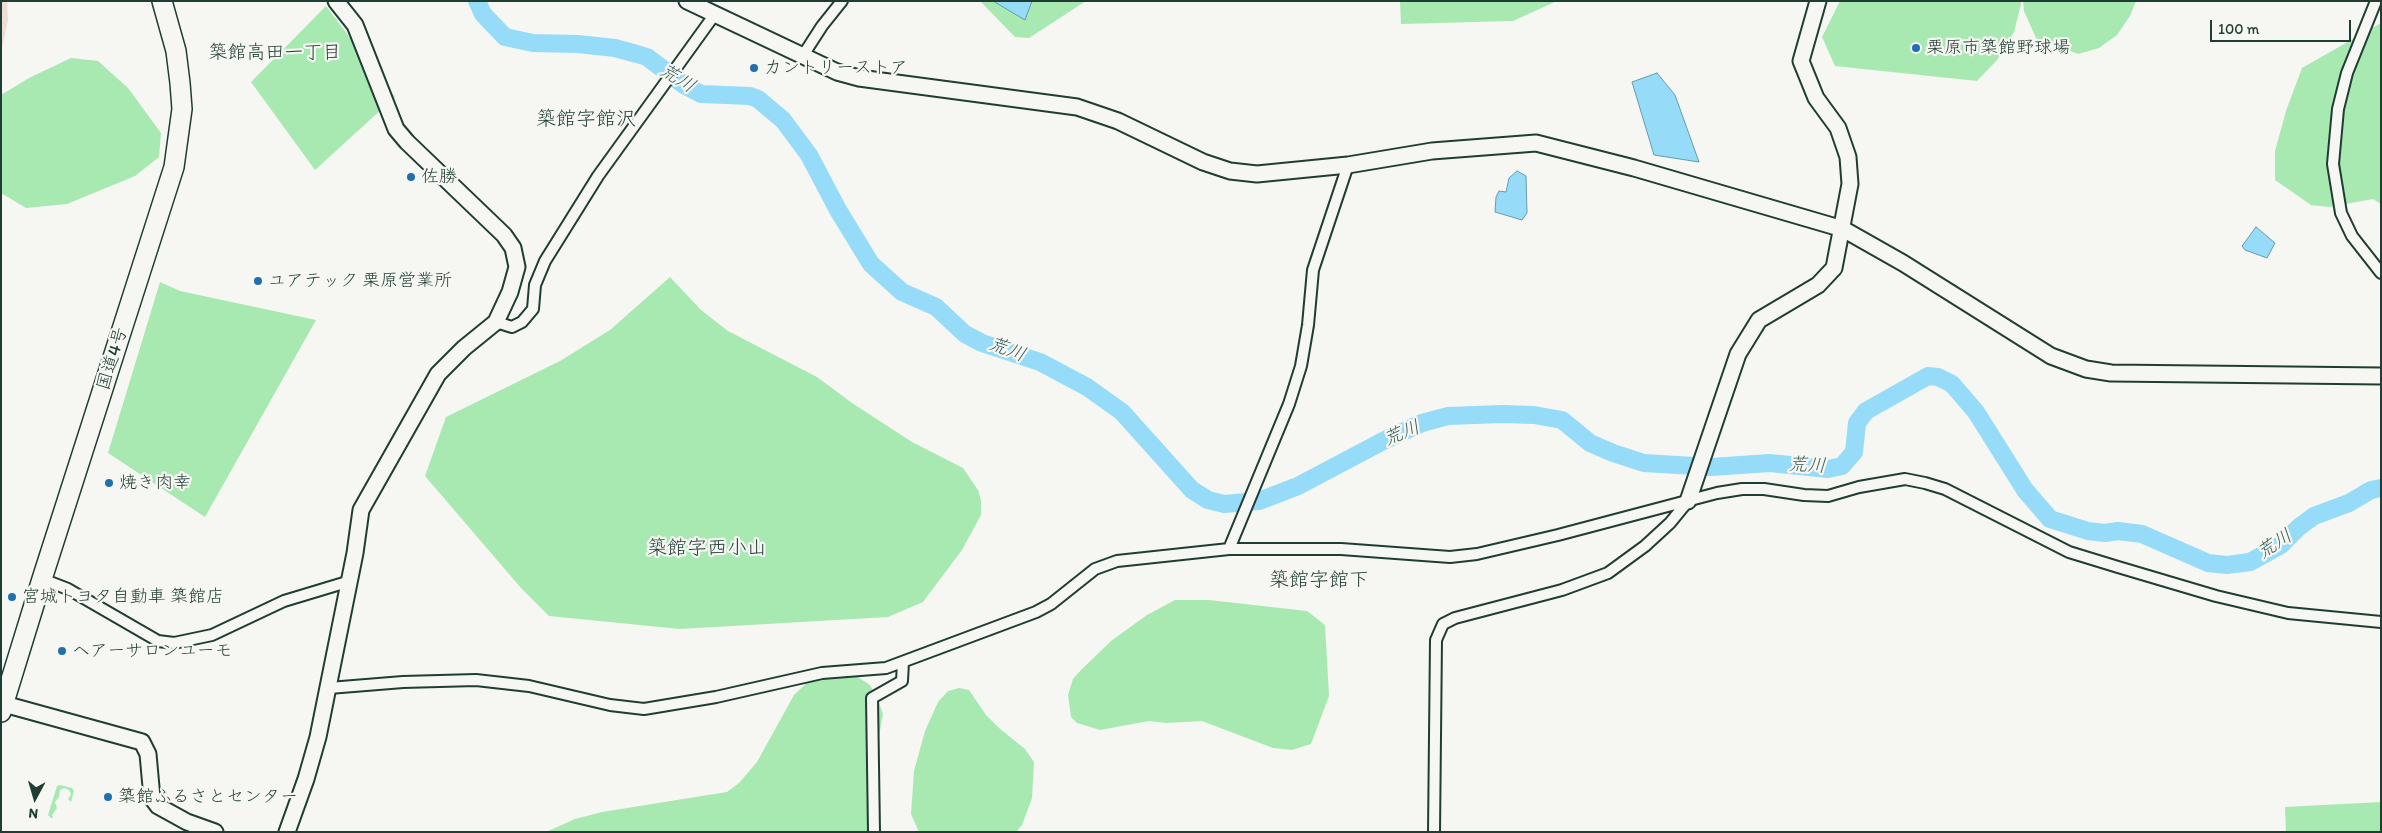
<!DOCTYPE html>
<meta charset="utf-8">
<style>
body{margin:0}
#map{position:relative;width:2382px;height:833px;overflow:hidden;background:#f6f6f2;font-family:Itim,sans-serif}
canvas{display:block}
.frame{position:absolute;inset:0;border:2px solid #1f3d34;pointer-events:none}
.north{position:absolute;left:10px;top:773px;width:50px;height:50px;-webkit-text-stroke:4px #f6f6f2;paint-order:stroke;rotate:186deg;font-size:14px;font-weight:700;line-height:20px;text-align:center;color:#1f3d34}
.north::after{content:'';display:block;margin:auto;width:18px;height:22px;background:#1f3d34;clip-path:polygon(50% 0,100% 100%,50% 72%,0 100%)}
.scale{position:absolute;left:2210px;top:20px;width:141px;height:22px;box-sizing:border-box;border:2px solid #1f3d34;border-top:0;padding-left:6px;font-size:15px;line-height:18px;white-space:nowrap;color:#1f3d34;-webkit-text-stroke:4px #f6f6f2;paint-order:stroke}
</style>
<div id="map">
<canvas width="2382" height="833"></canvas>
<div class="frame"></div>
<div class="north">N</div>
<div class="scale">100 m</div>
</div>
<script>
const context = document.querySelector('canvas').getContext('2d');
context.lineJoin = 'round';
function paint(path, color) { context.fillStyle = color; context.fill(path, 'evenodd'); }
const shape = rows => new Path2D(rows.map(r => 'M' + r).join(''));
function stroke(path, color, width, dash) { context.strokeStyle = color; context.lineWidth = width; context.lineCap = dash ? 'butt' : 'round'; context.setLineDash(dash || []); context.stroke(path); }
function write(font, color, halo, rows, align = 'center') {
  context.font = font + ' Itim,"Klee One",sans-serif'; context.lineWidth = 4.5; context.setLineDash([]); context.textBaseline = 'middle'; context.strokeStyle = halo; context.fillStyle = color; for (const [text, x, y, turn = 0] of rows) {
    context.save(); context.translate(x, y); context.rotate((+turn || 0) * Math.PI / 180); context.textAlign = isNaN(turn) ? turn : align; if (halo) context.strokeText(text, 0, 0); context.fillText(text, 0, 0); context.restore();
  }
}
paint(shape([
 [1,1,7,1,8,20,1,53]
]), '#eedcd7');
paint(shape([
 [980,1,1086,1,1029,38,1015,37],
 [1400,1,1557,1,1513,21,1401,24],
 [1840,1,2021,1,2021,4,2014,32,1997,60,1977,81,1835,66,1822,37],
 [2023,1,2136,1,2130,16,2117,35,2099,48,2078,54,2036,38,2024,11],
 [326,6,395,97,315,170,251,82],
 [2381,23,2381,204,2373,199,2329,207,2311,205,2275,180,2275,151,2286,111,2302,68],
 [71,58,98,61,128,88,161,133,159,157,135,176,67,204,26,208,1,193,1,95,29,78],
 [670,277,701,310,728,331,817,377,852,403,912,442,963,468,978,490,981,500,981,515,962,550,923,602,888,617,680,629,549,616,521,588,425,476,446,417,560,361,610,330],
 [160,282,180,291,316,320,205,517,108,453],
 [1175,600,1209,600,1307,611,1325,625,1329,696,1311,744,1292,750,1273,748,1202,721,1166,723,1149,721,1100,730,1077,723,1071,717,1068,695,1073,679,1081,670,1111,641,1147,615],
 [817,673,853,674,870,685,878,700,883,714,869,790,868,832,546,832,575,819,602,812,727,792,739,783,757,762,794,695],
 [959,688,969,690,986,715,999,728,1025,749,1034,762,1032,798,1022,825,1016,832,919,832,911,814,914,771,925,731,938,702,948,691],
 [60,785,72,788,74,791,71,802,68,799,71,794,69,790,64,788,60,790,59,797,55,802,57,808,52,815,53,818,51,818,48,815,57,786],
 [2381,802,2381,832,2286,832,2285,807]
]), '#a8e9b2');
const water = shape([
 [993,1,1032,1,1025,20,993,1],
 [1657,73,1675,95,1699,162,1654,155,1632,82,1657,73],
 [1517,171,1526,176,1527,213,1522,220,1495,212,1496,197,1499,191,1506,192,1509,178,1517,171],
 [2256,227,2275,243,2267,258,2245,250,2242,246,2256,227]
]);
paint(water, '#96dcf8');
stroke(water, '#669caa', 1);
stroke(shape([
 [477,1,483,14,505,37,533,43,578,44,615,48,637,54,647,57,684,85,701,94,750,96,758,99,783,120,809,155,838,210,871,264,902,292,936,307,965,334,982,343,1040,362,1087,387,1122,412,1192,490,1208,500,1224,504,1259,501,1298,486,1385,440,1422,423,1448,416,1502,414,1534,415,1562,420,1590,443,1613,453,1644,463,1711,467,1770,463,1828,469,1842,466,1854,452,1857,423,1866,411,1928,376,1938,377,1952,384,1976,412,2025,490,2050,519,2088,531,2105,533,2118,531,2142,534,2208,563,2227,565,2250,562,2281,545,2299,527,2314,516,2349,503,2371,490,2381,488]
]), '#96dcf8', 18);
const street = shape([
 [2376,1,2347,73,2338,109,2333,164,2341,213,2352,236,2381,273],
 [802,57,822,26,842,1],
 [496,322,512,327,522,322,533,309,535,285,545,261,598,176,715,14],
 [1229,549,1289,404,1301,366,1308,325,1313,270,1348,165],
 [42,579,68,589,158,641,174,643,212,635,284,601,347,582],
 [329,688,403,682,476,680,529,686,610,705,644,709,716,697,822,673,886,668,1036,612,1051,604,1095,569,1117,561,1229,549,1341,549,1450,557,1477,554,1558,535,1717,493,1742,489,1764,489,1804,495,1828,496,1859,487,1905,479,1925,483,1945,489,2069,552,2118,567,2216,596,2288,613,2381,622],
 [874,832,872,698,902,681,903,662],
 [1434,832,1436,640,1443,624,1455,618,1562,590,1608,573,1645,546,1670,523,1688,501]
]);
const secondary = shape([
 [687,1,837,72,859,78,1077,107,1118,121,1203,162,1230,171,1257,174,1348,165,1432,151,1536,143,1634,168,1843,229,1903,263,2051,356,2086,369,2111,373,2381,376],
 [1688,501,1738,354,1759,320,1818,285,1834,268,1850,184,1848,157,1838,128,1816,98,1801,61,1818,1],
 [4,704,142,742,148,754,152,798,158,806,187,822,215,832],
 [287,832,306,779,318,737,355,553,361,510,438,374,464,348,496,322,510,292,517,267,513,248,504,235,407,142,396,129,355,25,336,1]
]);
const highway = shape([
 [1,712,42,579,174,167,182,109,180,83,176,51,162,1]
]);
stroke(street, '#1f3d34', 14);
stroke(secondary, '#1f3d34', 19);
stroke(highway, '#1f3d34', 22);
stroke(street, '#f6f6f2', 10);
stroke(secondary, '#f6f6f2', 15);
stroke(highway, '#f6f6f2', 19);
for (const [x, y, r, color] of [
 [1916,48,5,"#1f6fb2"],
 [754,68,5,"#1f6fb2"],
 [411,177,5,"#1f6fb2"],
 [258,281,5,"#1f6fb2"],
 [109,483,5,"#1f6fb2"],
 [12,597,5,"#1f6fb2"],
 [62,651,5,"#1f6fb2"],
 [108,797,5,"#1f6fb2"]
]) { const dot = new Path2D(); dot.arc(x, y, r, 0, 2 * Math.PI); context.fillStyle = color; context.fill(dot); stroke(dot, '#f6f6f2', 2); }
write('18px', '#1f3d34', '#f6f6f2', [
 ["栗原市築館野球場",1926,48],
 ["カントリーストア",764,68],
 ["佐勝",421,177],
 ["ユアテック 栗原営業所",268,281],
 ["焼き肉幸",119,483],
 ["宮城トヨタ自動車 築館店",22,597],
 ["ヘアーサロンユーモ",72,651],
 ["築館ふるさとセンター",118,797]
], 'left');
write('18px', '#1f3d34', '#f6f6f2', [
 ["国道4号",113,359,-73]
]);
write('19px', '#1f3d34', '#f6f6f2', [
 ["築館高田一丁目",275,53]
]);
write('italic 19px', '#375d5b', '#f6f6f2', [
 ["荒川",677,79,32],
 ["荒川",1007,350,21],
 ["荒川",1402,434,-22],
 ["荒川",1807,466,3],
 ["荒川",2275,545,-33]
]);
write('20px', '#1f3d34', '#f6f6f2', [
 ["築館字館沢",586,120],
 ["築館字西小山",707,549],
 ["築館字館下",1319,581]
]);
</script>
